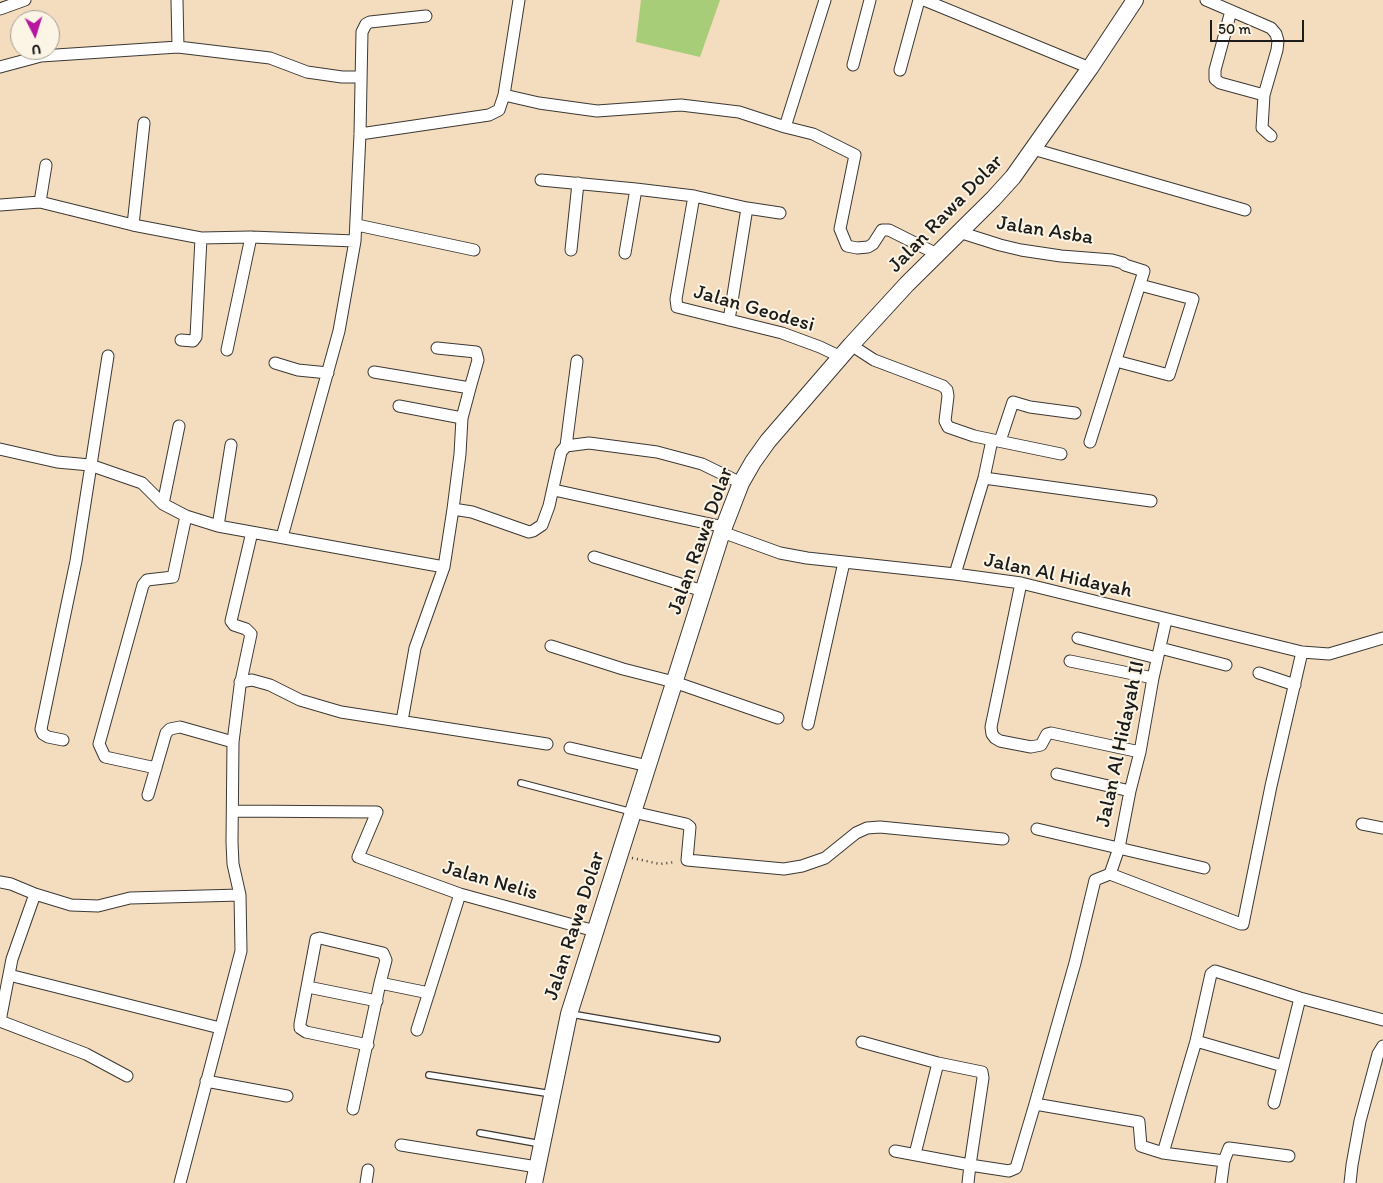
<!DOCTYPE html>
<style>
body{margin:0}
#map{position:relative;width:1383px;height:1183px;overflow:hidden;background:#f4dcbe;font-family:Itim,sans-serif}
canvas{display:block}
.north{position:absolute;left:10px;top:10px;width:50px;height:50px;box-sizing:border-box;background:#fcf5e5;border:1px solid #a29e95;border-radius:50%;rotate:175deg;font-size:14px;font-weight:700;line-height:20px;text-align:center;color:#1c1c1c}
.north::after{content:'';display:block;margin:auto;width:18px;height:22px;background:#b5179e;clip-path:polygon(50% 0,100% 100%,50% 72%,0 100%)}
.scale{position:absolute;left:1210px;top:20px;width:94px;height:22px;box-sizing:border-box;border:2px solid #1c1c1c;border-top:0;padding-left:6px;font-size:15px;line-height:18px;white-space:nowrap;color:#1c1c1c;-webkit-text-stroke:4px #fcf5e5;paint-order:stroke}
</style>
<div id="map">
<canvas width="1383" height="1183"></canvas>
<div class="north">U</div>
<div class="scale">50 m</div>
</div>
<script>
const context = document.querySelector('canvas').getContext('2d');
context.lineJoin = 'round';
function paint(path, color) { context.fillStyle = color; context.fill(path, 'evenodd'); }
const shape = rows => new Path2D(rows.map(r => 'M' + r).join(''));
function stroke(path, color, width, dash) { context.strokeStyle = color; context.lineWidth = width; context.lineCap = dash ? 'butt' : 'round'; context.setLineDash(dash || []); context.stroke(path); }
function write(font, color, halo, rows, align = 'center') {
  context.font = font + ' Itim,sans-serif'; context.lineWidth = 4; context.setLineDash([]); context.textBaseline = 'middle'; context.strokeStyle = halo; context.fillStyle = color; for (const [text, x, y, turn = 0] of rows) {
    context.save(); context.translate(x, y); context.rotate((+turn || 0) * Math.PI / 180); context.textAlign = isNaN(turn) ? turn : align; if (halo) context.strokeText(text, 0, 0); context.fillText(text, 0, 0); context.restore();
  }
}
paint(shape([
 [641,0,720,0,700,57,636,42]
]), '#a7cd78');
const lane = shape([
 [521,783,632,812],
 [571,1014,717,1039],
 [429,1075,552,1094],
 [480,1133,541,1144]
]);
const street = shape([
 [177,0,178,47],
 [924,0,1090,68],
 [1206,0,1271,28,1276,34,1278,41,1277,50,1264,95,1262,128,1271,136],
 [0,9,25,0],
 [1231,11,1215,70,1215,79,1220,83,1264,95],
 [853,65,870,0],
 [0,67,41,56,178,47,270,58,307,72,342,77,361,77],
 [900,70,919,0],
 [504,95,539,103,597,111,681,105,739,112,785,127,813,134,855,155,840,229,847,246,857,248,868,247,873,244,882,230,889,230,937,254],
 [785,127,825,0],
 [360,134,489,115,499,110,504,95,519,0],
 [1033,149,1245,210],
 [541,180,636,189,694,196,747,208,780,213],
 [694,196,676,299,677,307,782,333,820,347,841,357],
 [40,202,46,165],
 [0,205,40,202,133,225,201,238,251,237,355,241,360,134,362,32,366,24,370,22,426,16],
 [133,225,144,123],
 [357,225,474,250],
 [959,232,1000,245,1021,250,1061,256,1112,260,1123,263,1125,265,1144,271,1090,442],
 [571,250,578,183],
 [625,253,636,189],
 [729,320,747,208],
 [181,340,193,341,196,337,201,238],
 [851,345,874,360,943,386,947,390,948,396,945,421,948,427,974,436,1061,454],
 [437,348,476,352,478,360,470,388],
 [227,350,251,237],
 [1116,361,1169,375,1193,299,1140,285],
 [275,363,298,370,328,373],
 [374,372,470,388,462,418,460,454,453,509],
 [399,406,462,418],
 [1000,441,1013,402,1030,407,1075,413],
 [566,446,577,361],
 [0,449,57,462,90,465,142,483,163,504,186,516,218,526,444,567],
 [984,478,1151,501],
 [554,490,724,527],
 [163,504,179,426],
 [218,526,231,445],
 [722,532,780,553,807,558,955,574,1021,583,1302,652,1329,654,1383,638],
 [282,537,339,331,355,241],
 [594,557,703,591],
 [955,574,984,478,992,440],
 [1021,583,991,727,992,734,995,738,1000,741,1031,747,1041,745,1047,734,1051,733,1140,752],
 [1078,638,1157,658],
 [551,646,623,669,674,682,778,718],
 [1160,648,1226,665],
 [1070,661,1153,678],
 [1259,673,1295,685],
 [240,682,252,680,270,685,300,700,341,712,547,744],
 [402,721,415,648,444,567,453,509,472,512,529,532,533,531,542,525,549,506,561,452,566,446,589,443,657,452,702,464,741,483],
 [808,724,844,562],
 [63,740,48,737,43,734,41,729,76,561,108,356],
 [570,748,648,766],
 [156,768,105,757,99,744,143,585,147,580,173,577,186,516],
 [1057,774,1130,791],
 [148,795,166,733,170,729,180,727,233,742],
 [233,811,377,812,358,857,460,894,595,931],
 [633,812,686,824,690,827,687,860,784,869,802,866,825,858,856,833,867,828,880,827,1003,839],
 [1362,824,1383,828],
 [1037,829,1204,868],
 [1110,874,1119,848,1130,791,1140,752,1153,678,1166,620],
 [0,882,11,884,35,894,71,905,98,906,130,898,240,895],
 [9,975,220,1028],
 [308,987,377,1001],
 [0,1021,86,1054,127,1076],
 [0,1021,12,959,35,894],
 [417,1030,460,894],
 [1196,1041,1283,1066],
 [862,1042,938,1063],
 [368,1045,306,1032,300,1028,300,1024,316,939,320,938,383,953,386,960,380,983],
 [206,1081,287,1096],
 [1274,1103,1300,998],
 [353,1109,380,983,429,993],
 [401,1145,537,1167],
 [895,1151,970,1165,983,1078,982,1072,938,1063,915,1154],
 [1163,1153,1196,1041,1211,974,1215,971,1300,998,1383,1020],
 [1289,1156,1229,1148,1224,1161,1163,1153,1141,1146,1139,1122,1035,1104,1075,963,1095,880,1110,874,1241,924,1243,924,1271,786,1302,652],
 [180,1183,241,951,240,895,233,864,232,842,233,742,240,686,251,634,246,629,234,625,231,621,252,532],
 [366,1183,368,1170],
 [968,1183,970,1165,1009,1171,1016,1168,1035,1104],
 [1221,1183,1224,1161],
 [1350,1183,1352,1165,1360,1121,1378,1054,1383,1046]
]);
const secondary = shape([
 [534,1183,569,1014,722,532,741,483,753,462,768,441,851,345,907,284,993,199,1013,177,1090,68,1135,0]
]);
stroke(lane, '#3c3934', 8);
stroke(street, '#3c3934', 13);
stroke(secondary, '#3c3934', 18);
stroke(shape([
 [632,858,660,864,675,862]
]), '#3c3934', 2.5, [1, 4]);
stroke(lane, '#fff', 5.5);
stroke(street, '#fff', 11);
stroke(secondary, '#fff', 16);
write('21px', '#1c1c1c', '#fcf5e5', [
 ["Jalan Rawa Dolar",946,214,-46],
 ["Jalan Asba",1045,231,9],
 ["Jalan Geodesi",754,309,16],
 ["Jalan Rawa Dolar",701,541,-70],
 ["Jalan Al Hidayah",1058,576,12],
 ["Jalan Al Hidayah II",1121,744,-78],
 ["Jalan Nelis",490,881,16],
 ["Jalan Rawa Dolar",575,926,-72]
]);
</script>
